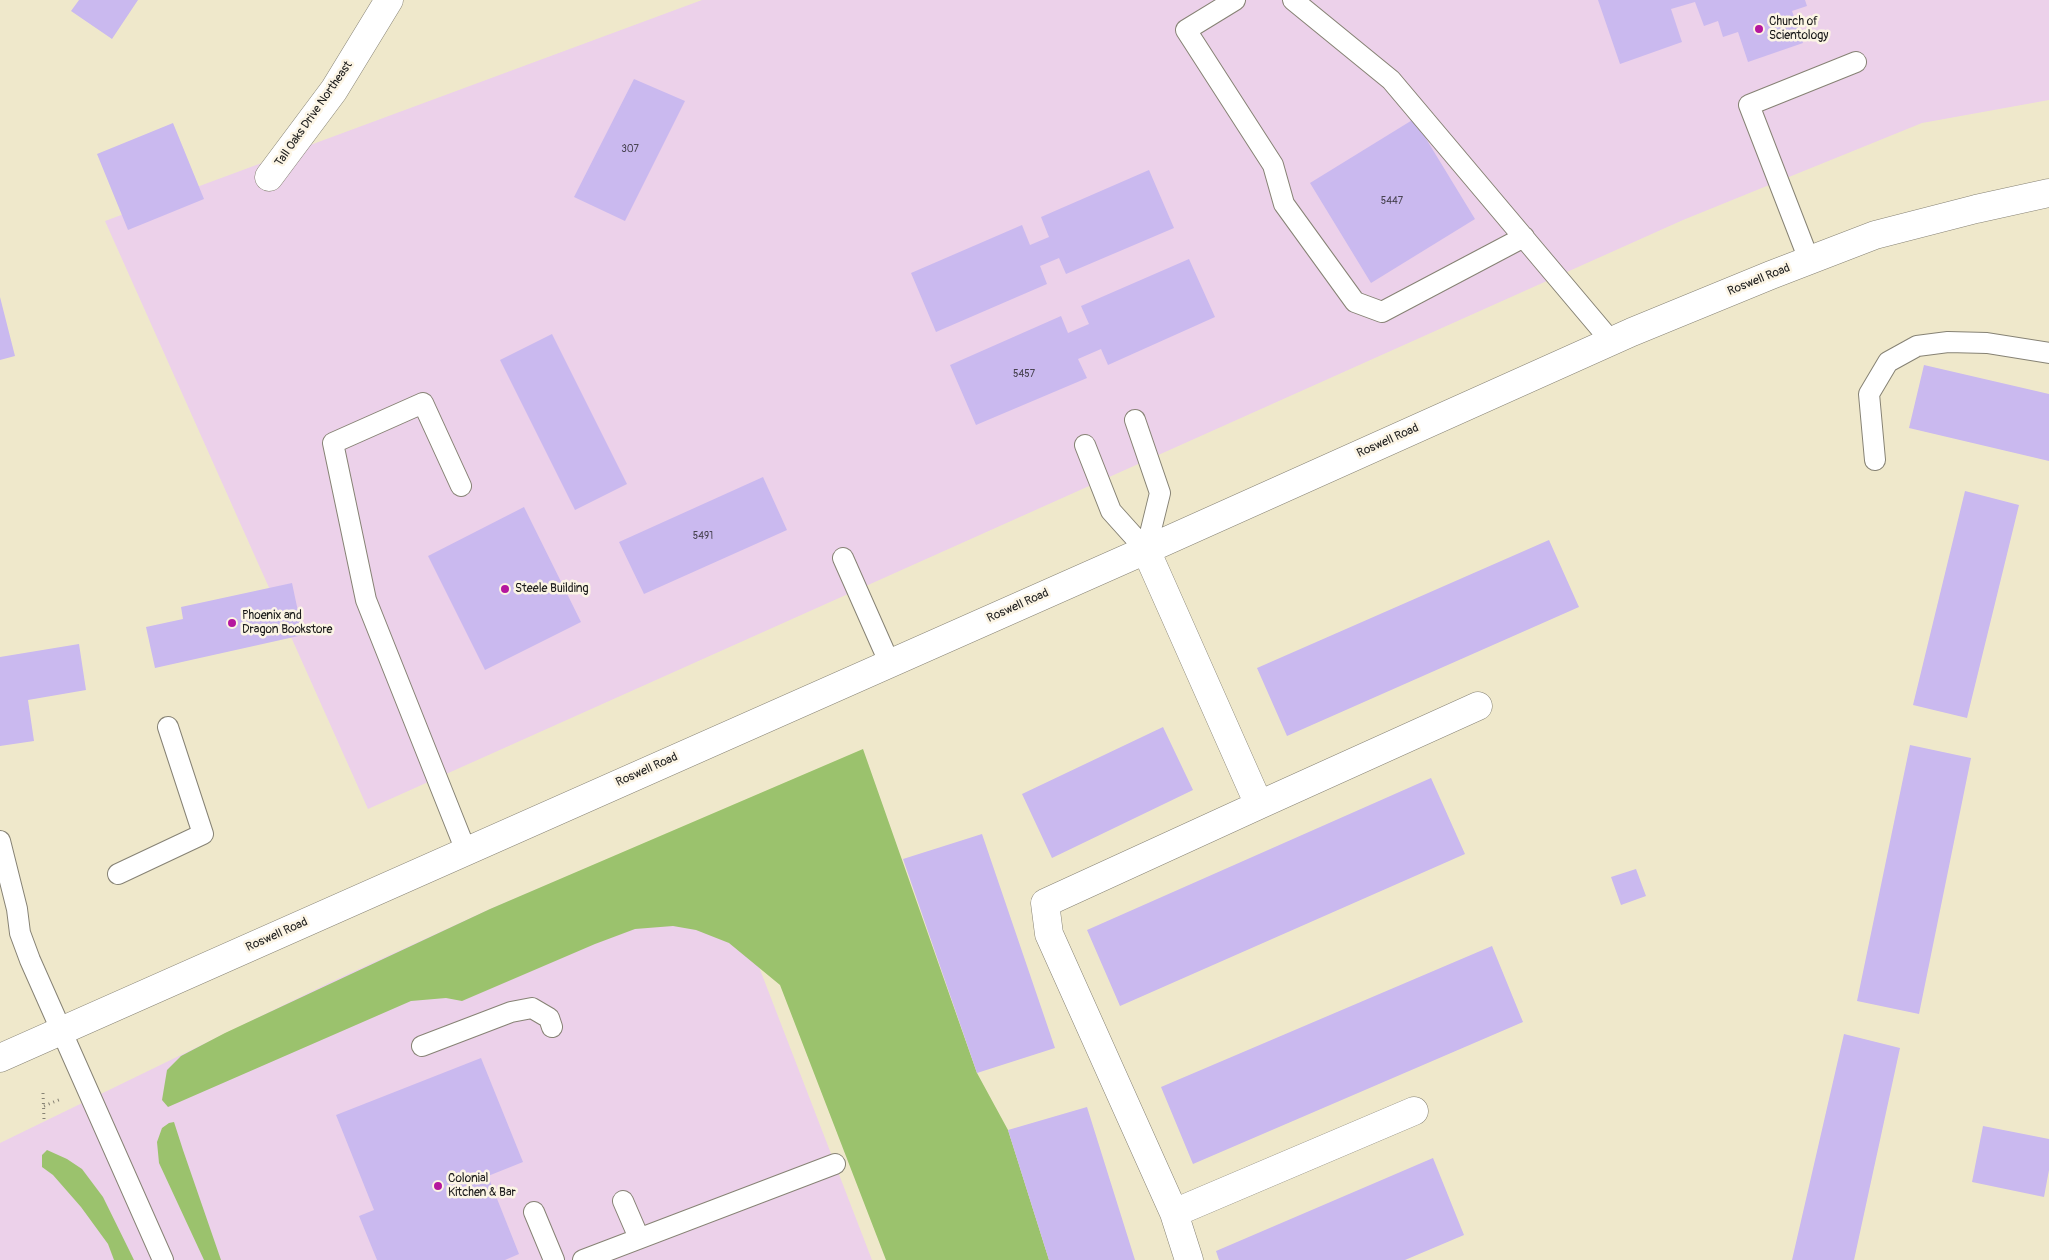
<!DOCTYPE html>
<style>
body{margin:0}
canvas{display:block;background:#efe8cb}
</style>
<canvas width="2049" height="1260"></canvas>
<script>
const context = document.querySelector('canvas').getContext('2d');
context.lineJoin = 'round';
function paint(path, color) { context.fillStyle = color; context.fill(path, 'evenodd'); }
const shape = rows => new Path2D(rows.map(r => 'M' + r).join(''));
function stroke(path, color, width, dash) { context.strokeStyle = color; context.lineWidth = width; context.lineCap = dash ? 'butt' : 'round'; context.setLineDash(dash || []); context.stroke(path); }
function write(font, color, halo, rows, align = 'center') {
  context.font = font + ' Pangolin,sans-serif'; context.lineWidth = 5; context.setLineDash([]); context.textBaseline = 'middle'; context.strokeStyle = halo; context.fillStyle = color; for (const [text, x, y, turn = 0] of rows) {
    context.save(); context.translate(x, y); context.rotate((+turn || 0) * Math.PI / 180); context.textAlign = isNaN(turn) ? turn : align; if (halo) context.strokeText(text, 0, 0); context.fillText(text, 0, 0); context.restore();
  }
}
paint(shape([
 [702,0,2049,0,2049,100,1922,123,1683,220,368,809,105,221],
 [702,819,872,1260,0,1260,0,1143,333,981,490,909]
]), '#ecd1ea');
paint(shape([
 [863,749,977,1073,1008,1130,1049,1260,886,1260,780,985,729,943,696,930,673,926,635,929,595,944,462,1001,446,998,411,1001,168,1107,162,1100,167,1070,181,1056,225,1033,490,909],
 [174,1122,183,1150,221,1260,204,1260,159,1163,157,1142,162,1128,169,1123],
 [47,1150,67,1159,82,1169,103,1197,134,1260,114,1260,108,1244,81,1207,53,1175,42,1167,42,1155]
]), '#9bc26d');
paint(shape([
 [79,0,138,0,112,39,71,11],
 [1598,0,1805,0,1807,6,1792,11,1803,43,1748,62,1738,32,1723,37,1718,21,1704,26,1695,2,1671,9,1682,42,1620,64],
 [634,79,685,101,625,221,574,197],
 [1414,119,1475,219,1371,283,1310,183],
 [173,123,204,199,128,230,97,154],
 [1149,170,1174,228,1066,274,1059,258,1040,266,1047,284,936,332,911,273,1022,225,1030,245,1049,237,1041,217],
 [1189,259,1215,317,1108,365,1101,349,1078,359,1087,378,976,425,950,365,1061,316,1068,333,1089,324,1081,306],
 [0,297,15,356,0,360],
 [552,334,627,484,575,510,500,360],
 [1924,365,2049,394,2049,461,1909,428],
 [763,477,787,530,644,594,619,542],
 [1965,491,2019,505,1967,718,1913,705],
 [524,507,581,622,485,670,428,556],
 [1549,540,1579,607,1287,736,1257,668],
 [292,583,303,635,155,668,146,627,183,619,181,607],
 [79,644,86,690,28,700,34,741,0,746,0,657],
 [1163,727,1193,790,1052,858,1022,794],
 [1910,745,1971,758,1919,1014,1857,1001],
 [1431,778,1465,854,1120,1006,1087,930],
 [982,834,1055,1048,977,1073,903,859],
 [1636,869,1646,896,1621,905,1611,877],
 [1492,946,1523,1022,1193,1164,1161,1087],
 [1844,1034,1900,1048,1854,1260,1792,1260],
 [481,1058,523,1162,488,1176,519,1254,505,1260,377,1260,359,1216,374,1210,336,1115],
 [1087,1107,1135,1260,1049,1260,1008,1130],
 [1983,1126,2049,1139,2049,1170,2044,1197,1972,1182],
 [1433,1158,1464,1235,1405,1260,1219,1260,1216,1251]
]), '#cab9ef');
const service = shape([
 [1235,0,1186,30,1273,165,1284,204,1355,302,1382,312,1524,237],
 [1293,0,1391,80,1611,341],
 [1809,260,1749,105,1856,62],
 [1135,420,1160,493,1146,550],
 [1085,445,1111,511,1146,550],
 [1875,460,1869,394,1888,362,1917,346,1948,342,1987,343,2049,353],
 [461,486,423,403,333,443,366,600,466,851],
 [843,558,889,662],
 [0,841,17,909,20,933,30,960,163,1260],
 [118,874,203,834,168,727],
 [422,1046,511,1012,532,1008,549,1018,552,1027],
 [623,1201,639,1238],
 [534,1212,554,1260],
 [583,1260,835,1164]
]);
const minor = shape([
 [269,177,334,90,389,0],
 [1146,550,1259,805,1045,903,1049,934,1174,1213,1189,1260],
 [1259,805,1478,706],
 [1174,1213,1414,1111]
]);
const primary = shape([
 [0,1058,1146,550,1632,332,1771,275,1875,235,1976,209,2049,193]
]);
stroke(service, '#868274', 22);
stroke(minor, '#868274', 29);
stroke(primary, '#868274', 29);
stroke(shape([
 [43,1093,44,1119],
 [44,1106,61,1099]
]), '#868274', 3, [1, 4]);
stroke(service, '#fff', 20);
stroke(minor, '#fff', 28);
stroke(primary, '#fff', 28);
for (const [x, y, r, color] of [
 [1759,29,5,"#b5179e"],
 [505,589,5,"#b5179e"],
 [232,623,5,"#b5179e"],
 [438,1186,5,"#b5179e"]
]) { const dot = new Path2D(); dot.arc(x, y, r, 0, 2 * Math.PI); context.fillStyle = color; context.fill(dot); stroke(dot, '#fcf5e5', 2); }
write('10px', '#484351', null, [
 ["307",630,149],
 ["5447",1392,201],
 ["5457",1024,374],
 ["5491",703,536]
]);
write('12px', '#1c1c1c', '#fcf5e5', [
 ["Church of",1769,22],
 ["Scientology",1769,36],
 ["Steele Building",515,589],
 ["Phoenix and",242,616],
 ["Dragon Bookstore",242,630],
 ["Colonial",448,1179],
 ["Kitchen & Bar",448,1193]
], 'left');
write('12px', '#1c1c1c', '#fcf5e5', [
 ["Tall Oaks Drive Northeast",314,114,-55],
 ["Roswell Road",1759,280,-22],
 ["Roswell Road",1388,441,-24],
 ["Roswell Road",1018,606,-24],
 ["Roswell Road",647,770,-24],
 ["Roswell Road",277,935,-24]
]);
</script>
